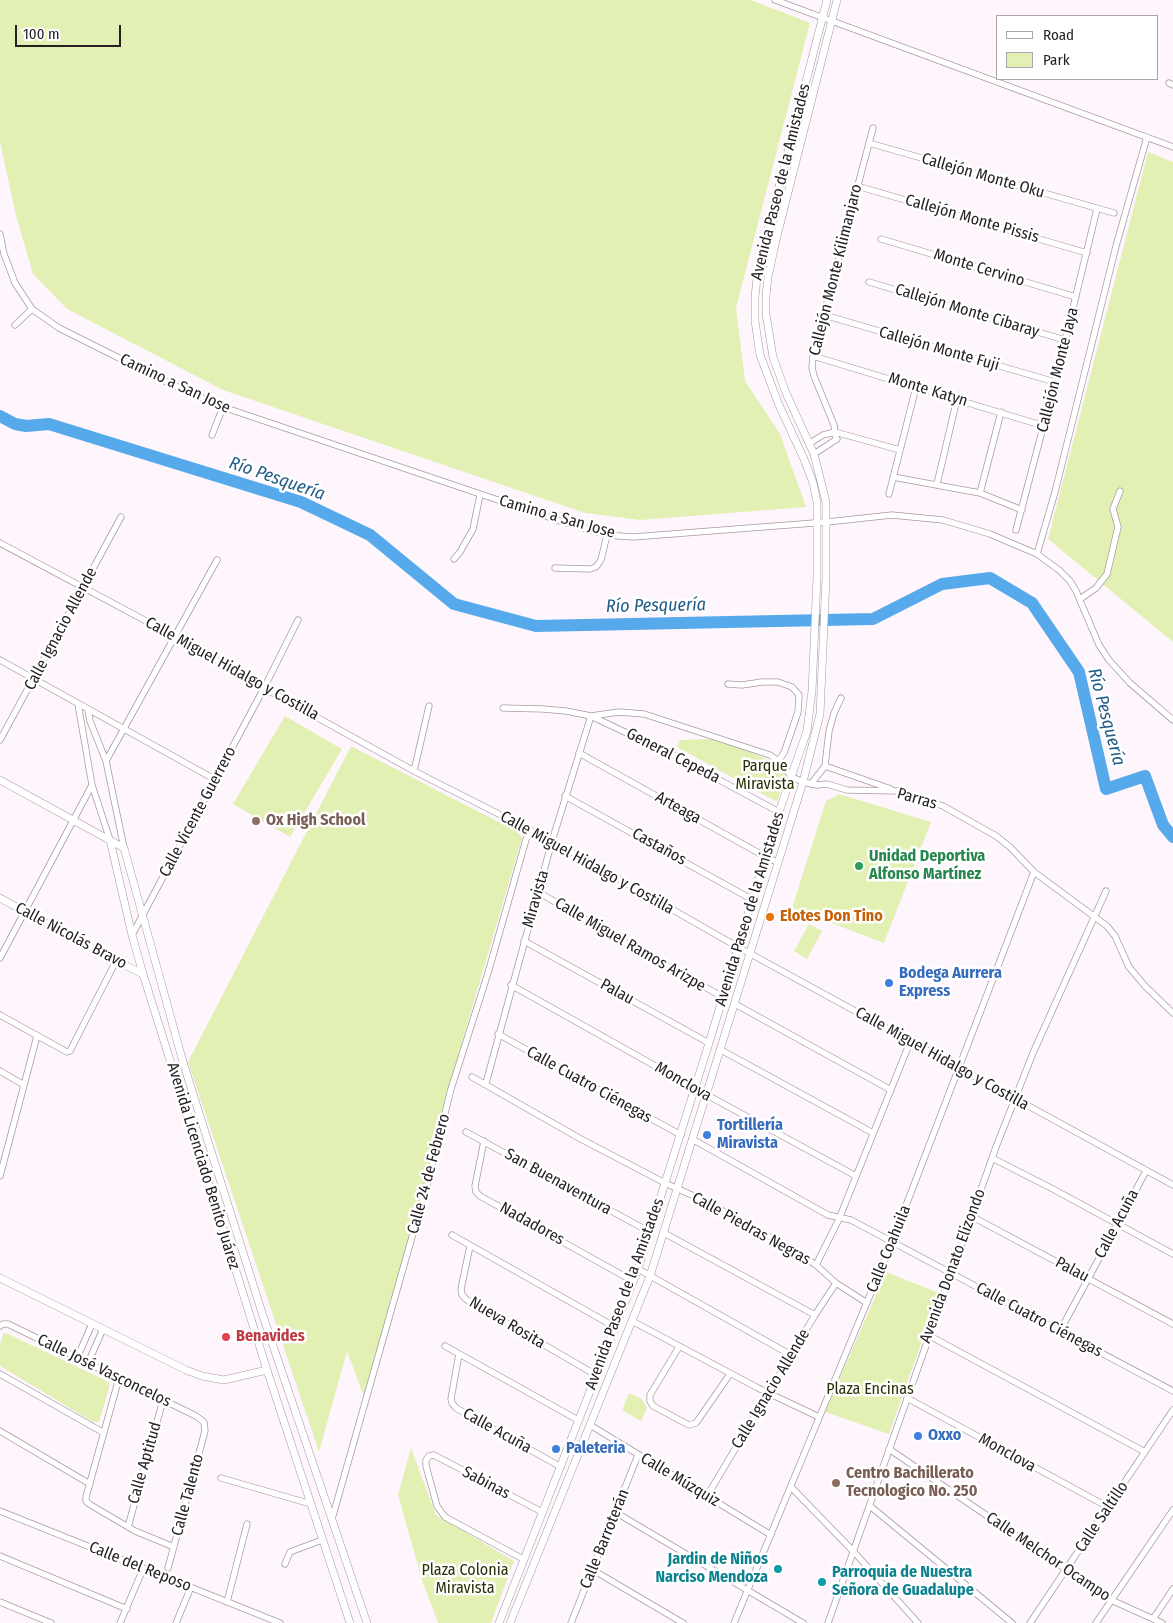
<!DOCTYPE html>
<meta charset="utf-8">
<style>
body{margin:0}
#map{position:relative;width:1173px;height:1623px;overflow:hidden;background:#fef5fd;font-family:"Fira Sans Condensed",sans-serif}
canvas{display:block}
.legend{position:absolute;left:996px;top:15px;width:162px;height:65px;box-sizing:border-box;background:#fff;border:1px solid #a8a6a8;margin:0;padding:6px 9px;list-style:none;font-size:15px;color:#262025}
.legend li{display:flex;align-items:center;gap:10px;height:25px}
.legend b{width:25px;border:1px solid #a8a6a8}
.scale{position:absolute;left:15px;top:25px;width:106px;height:22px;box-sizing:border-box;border:2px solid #262025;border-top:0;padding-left:6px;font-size:15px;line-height:18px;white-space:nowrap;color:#262025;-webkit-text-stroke:4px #fff;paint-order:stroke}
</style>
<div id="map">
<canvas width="1173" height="1623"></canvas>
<ul class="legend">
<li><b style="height:6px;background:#fff"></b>Road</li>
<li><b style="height:14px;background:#e3f0b4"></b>Park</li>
</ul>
<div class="scale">100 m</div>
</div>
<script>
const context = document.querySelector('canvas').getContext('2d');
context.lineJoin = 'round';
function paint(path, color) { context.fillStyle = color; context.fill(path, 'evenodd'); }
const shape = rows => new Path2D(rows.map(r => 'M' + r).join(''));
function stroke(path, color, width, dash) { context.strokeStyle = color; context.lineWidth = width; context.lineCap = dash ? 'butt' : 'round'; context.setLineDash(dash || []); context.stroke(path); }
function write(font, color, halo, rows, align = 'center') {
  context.font = font + ' "Fira Sans Condensed",sans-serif'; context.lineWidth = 5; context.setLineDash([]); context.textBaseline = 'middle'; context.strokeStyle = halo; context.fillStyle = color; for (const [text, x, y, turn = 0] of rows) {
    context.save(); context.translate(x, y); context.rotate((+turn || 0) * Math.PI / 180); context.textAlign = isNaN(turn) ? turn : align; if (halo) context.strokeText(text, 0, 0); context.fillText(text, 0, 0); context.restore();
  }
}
paint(shape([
 [0,0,751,0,810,23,736,308,745,381,780,434,806,507,640,520,585,513,223,390,67,309,33,274,16,216,0,142],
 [1148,152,1173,162,1173,642,1048,539],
 [285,716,342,749,290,837,233,804],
 [710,739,744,749,788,769,777,802,677,747,680,740],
 [351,746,518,832,522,838,450,1083,429,1169,389,1307,364,1397,347,1351,319,1452,188,1062],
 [839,794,931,822,884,943,792,908,826,801],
 [809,924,822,931,807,959,794,951],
 [886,1272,939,1293,889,1434,825,1412],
 [6,1333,109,1382,110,1385,99,1422,93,1422,0,1366,0,1345,3,1334],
 [629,1393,642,1399,647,1408,641,1421,622,1410],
 [411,1448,436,1515,514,1561,491,1623,438,1623,423,1583,398,1495]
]), '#e3f0b4');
stroke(shape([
 [0,416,15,424,26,426,49,424,301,502,370,535,454,604,536,626,873,619,942,584,990,578,1032,603,1079,672,1106,789,1145,776,1163,825,1173,837]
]), '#56aaeb', 12);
const minor = shape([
 [775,0,1173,147],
 [1169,83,1173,85],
 [869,143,1114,213],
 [857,186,1087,253],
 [0,234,4,254,15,283,32,309,59,328,171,384,223,407,566,523,607,535,633,537,827,522,892,515,943,520,990,534,1037,554,1059,570,1070,581,1076,591,1099,645,1109,660,1130,683,1173,720],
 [881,239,1076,297],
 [869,282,1065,340],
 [824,315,1055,382],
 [15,325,32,309],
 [813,356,1044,426],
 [212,435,223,407],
 [836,440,834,425,814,376,812,368,813,356,873,128],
 [810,443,823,435,835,432,900,450],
 [814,454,837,439],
 [893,477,980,493,1022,510],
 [937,484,957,399],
 [980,493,1001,412],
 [889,494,916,387],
 [1016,530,1055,382,1097,209],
 [0,543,176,637,264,688,414,771,552,841,738,947,1173,1185],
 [1037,554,1055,492,1116,246,1147,137],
 [454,559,460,552,473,529,480,495],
 [555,568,590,569,596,567,601,560,607,535],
 [1080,599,1096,588,1107,574,1118,527,1113,509,1120,491],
 [0,660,216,780],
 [728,684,742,685,762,682,778,682,792,687,799,695,798,712,784,753,778,761],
 [78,704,92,785,110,840],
 [503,708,543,709,566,711,591,716,619,712,644,714,770,755,778,761,792,777,803,782,817,785,827,784,847,790,898,791,943,806,996,836,1010,847,1034,872,1107,926,1115,936,1129,967,1145,986,1173,1013],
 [88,710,90,721,106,761,124,848],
 [0,740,121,517],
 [579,753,766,857,777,862],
 [106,761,217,560],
 [825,766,891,789],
 [414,771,429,706],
 [811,784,825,766,829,731,834,713,841,698],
 [565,796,753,900],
 [538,892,645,954,723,997],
 [132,935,264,688,298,620],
 [524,941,709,1043],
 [0,958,92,785],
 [511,985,707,1095,856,1176],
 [735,1004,891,1090],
 [0,1015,67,1052,70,1051,116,961],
 [498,1034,681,1135],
 [721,1050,873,1133],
 [0,1071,24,1085],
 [472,1077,579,1138,665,1183,707,1202,795,1251,816,1265,836,1283,867,1303],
 [486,1083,552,841,591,716,671,754,779,812],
 [466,1132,650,1232],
 [692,1139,828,1215,851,1220,1173,1391],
 [484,1141,475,1186,476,1192,480,1196,633,1281],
 [992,1158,1051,1188,1173,1254],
 [0,1176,37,1036],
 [971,1216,1173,1324],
 [664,1233,815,1315],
 [452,1235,615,1327],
 [470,1246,461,1289,462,1295,467,1300,596,1375],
 [816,1265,839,1219,910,1042],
 [638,1269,791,1355],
 [632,1321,758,1388,819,1417],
 [0,1326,3,1324,8,1324,196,1416,204,1422,205,1431,168,1568],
 [1060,1331,1146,1171],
 [928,1335,1145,1452],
 [445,1346,578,1420],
 [679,1347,650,1395,650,1401,653,1406,689,1425,696,1423,730,1374],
 [459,1354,451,1399,452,1403,456,1408,561,1467],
 [77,1358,92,1324],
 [88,1363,103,1329],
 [0,1374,104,1433],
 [119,1378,86,1497,86,1501,89,1504,135,1531,174,1547],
 [907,1398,1108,1507],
 [590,1425,771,1535],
 [0,1431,90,1484],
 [889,1449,1111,1600,1162,1623],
 [221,1478,311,1504],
 [791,1487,854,1552,918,1623],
 [707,1496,815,1315,836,1283],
 [870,1506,1012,1623],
 [0,1511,280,1623],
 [615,1512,803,1623],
 [332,1519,431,1170,451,1089,488,973,529,829],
 [128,1527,163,1400],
 [0,1556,127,1609],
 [523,1559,445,1517,437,1506,426,1466,426,1460,429,1456,434,1455,542,1512],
 [285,1564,290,1552,322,1540],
 [593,1570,683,1623],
 [0,1602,51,1623],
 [227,1602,247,1524],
 [1153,1619,1173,1589],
 [120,1623,143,1569],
 [176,1623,191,1587],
 [571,1623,638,1455],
 [734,1623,892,1242,1034,872],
 [828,1623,996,1147,1033,1053,1106,891],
 [1030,1623,1173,1410],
 [1096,1623,1173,1510]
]);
const tertiary = shape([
 [0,780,124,848,183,1062,263,1316,367,1623],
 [110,840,132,935,143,974,267,1370,350,1623],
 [0,898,116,961,143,974],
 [0,1278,186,1370,202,1376,224,1380,267,1370],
 [499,1623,638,1269,709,1043,779,812,807,731,812,691,817,578,817,502,813,483,804,459,779,405,760,355,755,321,755,297,757,278,766,237,827,0],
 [510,1623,650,1276,803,782,820,714,826,578,826,502,814,454,786,393,773,357,766,314,766,296,768,277,776,240,837,0]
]);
stroke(minor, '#a799a6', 7);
stroke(tertiary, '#a799a6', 8);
stroke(minor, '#fff', 5.5);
stroke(tertiary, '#fff', 7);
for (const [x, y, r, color] of [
 [256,821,5,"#8d6e63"],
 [859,866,5,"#2e9e5b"],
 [770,917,5,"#e8710a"],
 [889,983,5,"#3f7fe0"],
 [707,1135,5,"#3f7fe0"],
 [226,1337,5,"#e0444e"],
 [918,1436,5,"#3f7fe0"],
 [556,1449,5,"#3f7fe0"],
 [836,1483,5,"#8d6e63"],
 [778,1569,5,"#0f9aa8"],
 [822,1582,5,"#0f9aa8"]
]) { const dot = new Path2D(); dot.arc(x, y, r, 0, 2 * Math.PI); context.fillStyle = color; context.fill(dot); stroke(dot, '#fff', 2); }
write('16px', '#262025', '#fff', [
 ["Callejón Monte Oku",983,176,16],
 ["Avenida Paseo de la Amistades",781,182,-76],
 ["Callejón Monte Pissis",972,219,16],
 ["Monte Cervino",979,268,17],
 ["Callejón Monte Kilimanjaro",836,270,-76],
 ["Callejón Monte Cibaray",967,311,17],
 ["Callejón Monte Fuji",939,349,16],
 ["Callejón Monte Jaya",1058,370,-76],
 ["Camino a San Jose",175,384,25],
 ["Monte Katyn",928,390,17],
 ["Camino a San Jose",557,517,16],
 ["Calle Ignacio Allende",61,629,-62],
 ["Calle Miguel Hidalgo y Costilla",232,669,29],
 ["General Cepeda",673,756,27],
 ["Parras",917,799,16],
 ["Arteaga",678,808,29],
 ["Calle Vicente Guerrero",198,812,-62],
 ["Castaños",659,847,29],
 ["Calle Miguel Hidalgo y Costilla",587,863,29],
 ["Miravista",536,899,-74],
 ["Avenida Paseo de la Amistades",750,909,-73],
 ["Calle Nicolás Bravo",71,936,28],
 ["Calle Miguel Ramos Arizpe",630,945,30],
 ["Palau",617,992,29],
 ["Calle Miguel Hidalgo y Costilla",942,1059,29],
 ["Monclova",683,1082,30],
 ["Calle Cuatro Ciénegas",589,1085,29],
 ["Avenida Licenciado Benito Juárez",203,1166,73],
 ["Calle 24 de Febrero",429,1174,-75],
 ["San Buenaventura",558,1182,29],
 ["Nadadores",532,1224,29],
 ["Calle Acuña",1117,1224,-62],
 ["Calle Piedras Negras",751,1229,29],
 ["Calle Coahuila",889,1249,-68],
 ["Avenida Donato Elizondo",953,1266,-70],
 ["Palau",1072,1270,28],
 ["Avenida Paseo de la Amistades",625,1294,-70],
 ["Calle Cuatro Ciénegas",1039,1320,28],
 ["Nueva Rosita",507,1323,31],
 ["Calle José Vasconcelos",104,1371,26],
 ["Calle Ignacio Allende",771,1389,-59],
 ["Calle Acuña",497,1431,29],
 ["Monclova",1007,1453,29],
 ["Calle Aptitud",145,1463,-74],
 ["Calle Múzquiz",680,1480,31],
 ["Sabinas",486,1483,28],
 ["Calle Talento",188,1495,-75],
 ["Calle Saltillo",1102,1517,-56],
 ["Calle Barroterán",605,1539,-68],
 ["Calle Melchor Ocampo",1048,1557,34],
 ["Calle del Reposo",140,1567,22]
]);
write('16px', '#2a3107', '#fff', [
 ["Parque",765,767],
 ["Miravista",765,785],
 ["Plaza Encinas",870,1390],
 ["Plaza Colonia",465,1571],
 ["Miravista",465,1589]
]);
write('bold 16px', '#785e54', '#fff', [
 ["Ox High School",266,821],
 ["Centro Bachillerato",846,1474],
 ["Tecnologico No. 250",846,1492]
], 'left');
write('bold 16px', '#27864d', '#fff', [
 ["Unidad Deportiva",869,857],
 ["Alfonso Martínez",869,875]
], 'left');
write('bold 16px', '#c56008', '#fff', [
 ["Elotes Don Tino",780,917]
], 'left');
write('bold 16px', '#366cbe', '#fff', [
 ["Bodega Aurrera",899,974],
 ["Express",899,992],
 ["Tortillería",717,1126],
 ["Miravista",717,1144],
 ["Oxxo",928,1436],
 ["Paleteria",566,1449]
], 'left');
write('bold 16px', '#be3a42', '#fff', [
 ["Benavides",236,1337]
], 'left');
write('bold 16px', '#0d838f', '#fff', [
 ["Jardin de Niños",768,1560],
 ["Narciso Mendoza",768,1578],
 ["Parroquia de Nuestra",832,1573,"left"],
 ["Señora de Guadalupe",832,1591,"left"]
], 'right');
write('italic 18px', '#205c87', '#fff', [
 ["Río Pesquería",277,479,19],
 ["Río Pesquería",656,606,-1],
 ["Río Pesquería",1106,717,75]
]);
</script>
